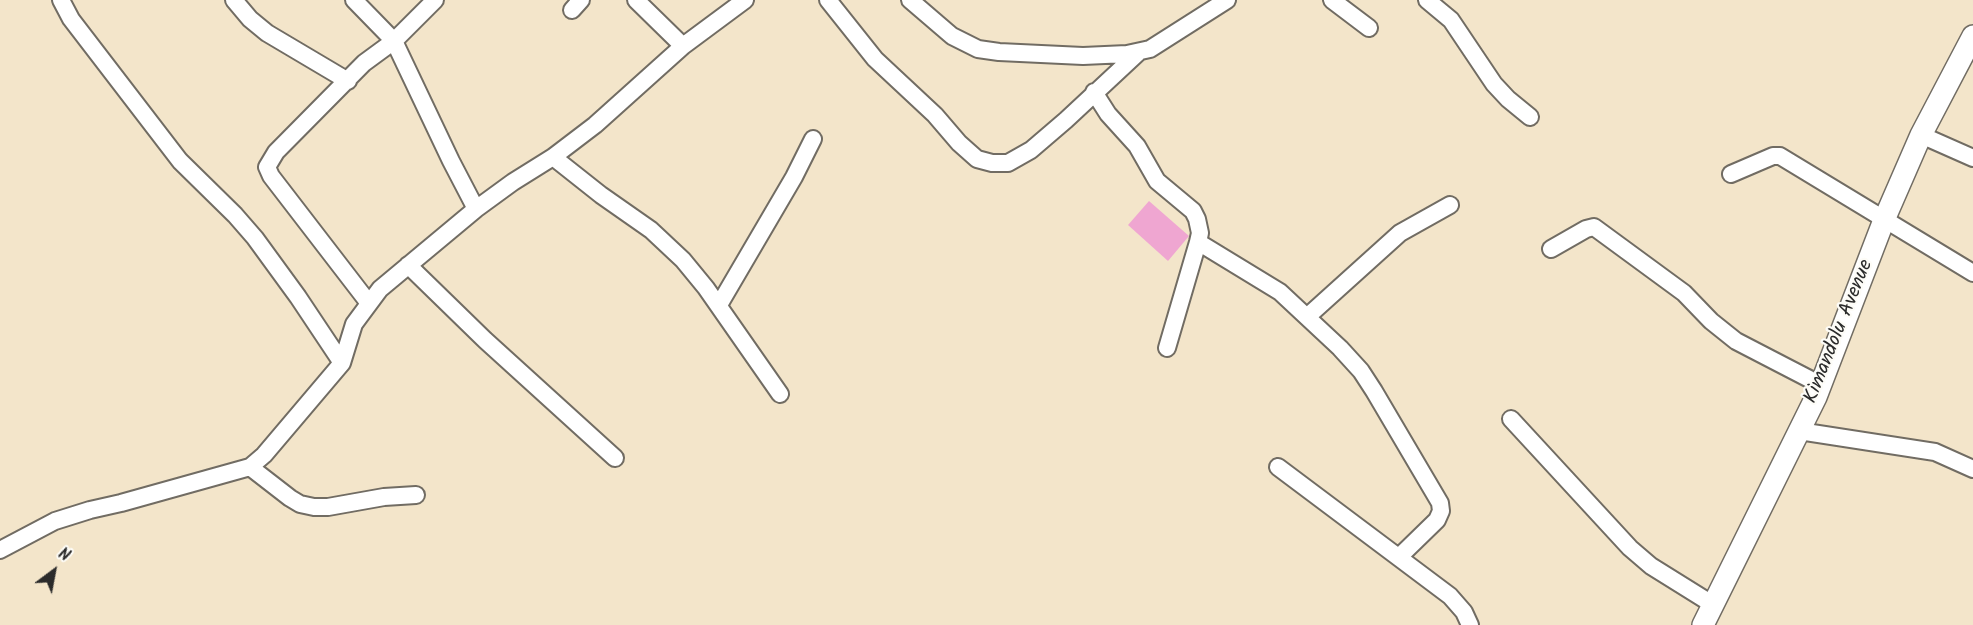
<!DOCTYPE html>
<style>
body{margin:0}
#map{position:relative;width:1973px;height:625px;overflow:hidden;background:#f3e5ca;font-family:Kalam,sans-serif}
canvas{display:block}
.north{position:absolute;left:24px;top:541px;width:60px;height:60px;-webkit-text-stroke:4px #fdfcf7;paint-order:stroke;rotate:32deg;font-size:16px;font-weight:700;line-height:24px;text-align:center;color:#2b2b2b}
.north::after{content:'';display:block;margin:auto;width:21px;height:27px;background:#2b2b2b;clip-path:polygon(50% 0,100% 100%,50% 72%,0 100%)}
</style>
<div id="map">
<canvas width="1973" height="625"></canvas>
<div class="north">N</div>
</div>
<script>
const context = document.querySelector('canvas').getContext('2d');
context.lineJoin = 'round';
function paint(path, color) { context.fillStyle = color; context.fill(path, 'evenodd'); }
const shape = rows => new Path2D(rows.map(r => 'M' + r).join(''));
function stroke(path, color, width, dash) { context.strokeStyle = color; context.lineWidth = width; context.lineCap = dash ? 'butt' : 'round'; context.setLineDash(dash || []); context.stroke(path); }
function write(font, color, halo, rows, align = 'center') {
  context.font = font + ' Kalam,sans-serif'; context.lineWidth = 4.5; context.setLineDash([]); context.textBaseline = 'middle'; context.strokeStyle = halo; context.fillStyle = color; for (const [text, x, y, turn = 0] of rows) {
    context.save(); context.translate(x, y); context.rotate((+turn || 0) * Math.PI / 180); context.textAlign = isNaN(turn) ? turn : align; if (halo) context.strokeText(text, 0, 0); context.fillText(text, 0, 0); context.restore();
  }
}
paint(shape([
 [1149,201,1189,236,1168,261,1128,225]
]), '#efa6d1');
const minor = shape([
 [61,0,71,19,180,161,235,215,255,238,298,297,342,363],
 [234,0,250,19,267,33,348,81],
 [354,0,394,41,451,161,476,209],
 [636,0,683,46],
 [828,0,875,59,935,115,959,143,977,159,992,163,1008,163,1031,150,1066,120,1139,52],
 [910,0,952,36,978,49,999,52,1083,56,1127,54,1150,49,1227,0],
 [1332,0,1369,28],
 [1427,0,1451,20,1494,84,1508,99,1530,117],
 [572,10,581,0],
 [1094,92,1108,114,1137,146,1157,181,1193,211,1197,219,1200,233,1198,242,1167,348],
 [1921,135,1973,158],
 [553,157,601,195,651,230,683,260,706,288,780,394],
 [1731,174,1773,156,1780,156,1973,273],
 [1198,242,1280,292,1340,348,1361,371,1374,391,1440,503,1441,511,1437,520,1399,557],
 [1551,249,1586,229,1594,227,1684,293,1711,321,1736,341,1821,385],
 [408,265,485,340,615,458],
 [368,302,271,176,267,167,276,152,364,63,394,41,435,0],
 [719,305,794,177,813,139],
 [1308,316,1400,233,1450,205],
 [1511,419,1630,548,1651,566,1712,604],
 [1799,431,1935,452,1973,469],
 [250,467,290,498,300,504,314,507,328,507,384,497,416,495],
 [1278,467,1450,596,1464,612,1470,625],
 [0,550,55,521,90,510,121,503,250,467,264,455,342,363,354,324,380,289,476,209,513,182,553,157,595,125,683,46,745,0]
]);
const tertiary = shape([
 [1703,625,1816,397,1884,220,1921,135,1973,36]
]);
stroke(minor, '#716c63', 20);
stroke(tertiary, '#716c63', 24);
stroke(minor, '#fff', 16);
stroke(tertiary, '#fff', 21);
write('20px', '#2b2b2b', '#fdfcf7', [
 ["Kimandolu Avenue",1840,332,-68]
]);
</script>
